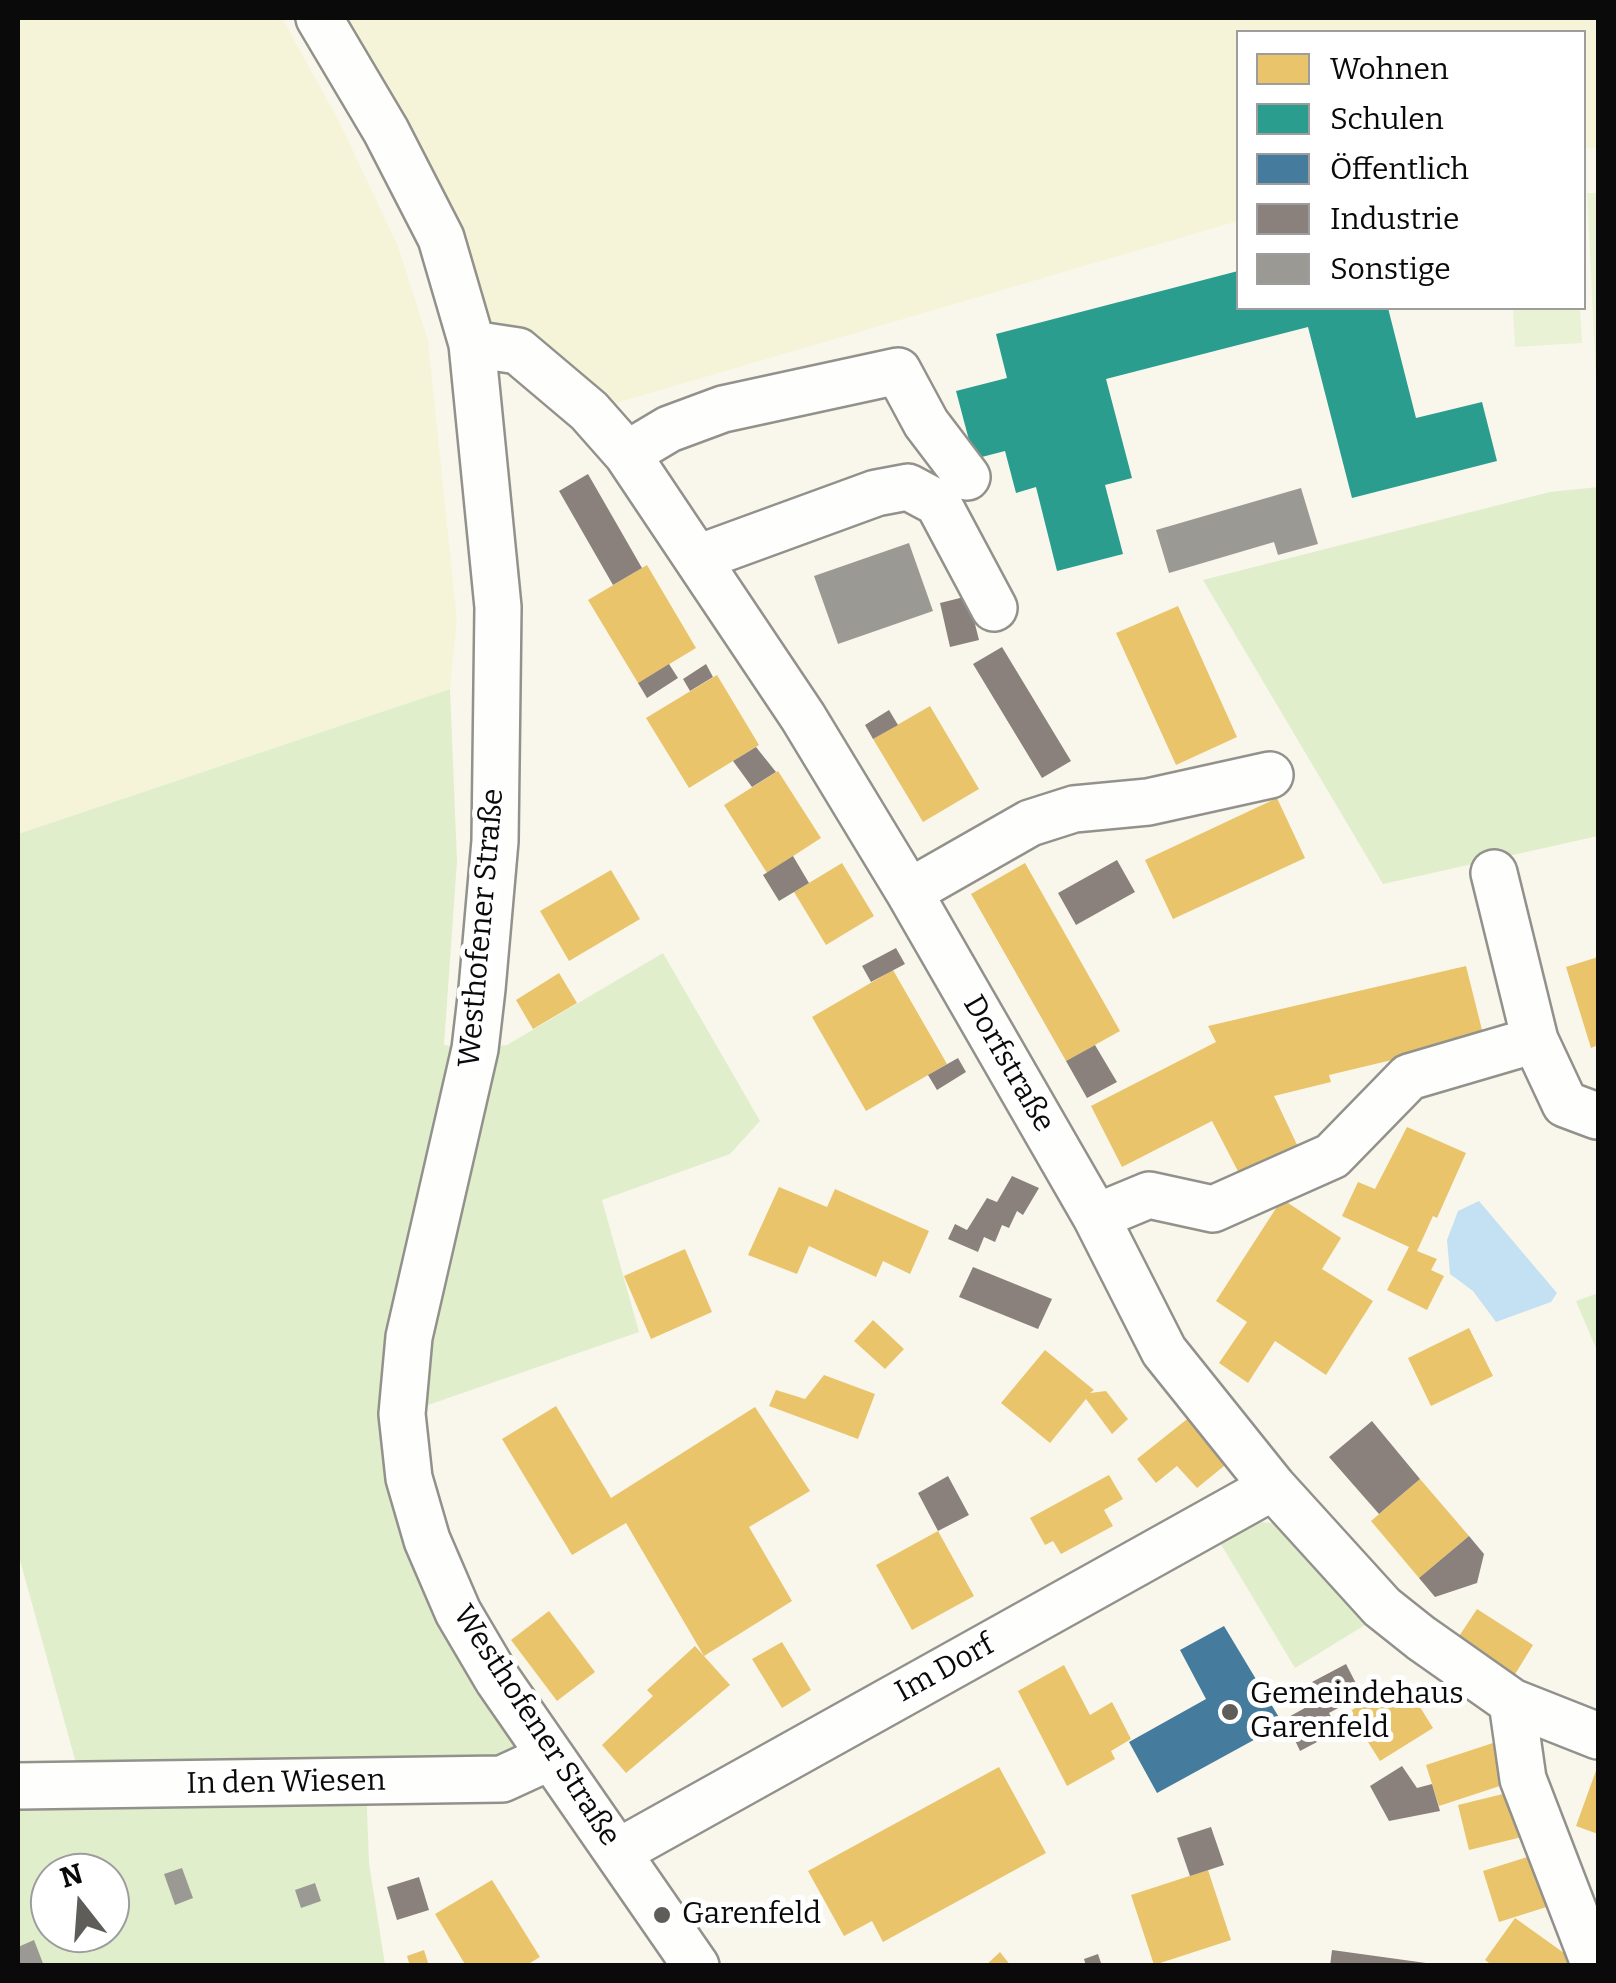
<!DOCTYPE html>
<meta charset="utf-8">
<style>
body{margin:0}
#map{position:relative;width:1616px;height:1983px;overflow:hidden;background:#f9f7ec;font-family:Bitter,serif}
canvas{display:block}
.frame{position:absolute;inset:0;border:20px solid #0a0a0a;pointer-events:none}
.legend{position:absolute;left:1236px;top:30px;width:350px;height:280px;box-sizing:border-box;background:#fff;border:2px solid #9d9d9d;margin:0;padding:12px 18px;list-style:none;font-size:30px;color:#0a0a0a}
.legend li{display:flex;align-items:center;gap:20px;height:50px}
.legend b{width:50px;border:2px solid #9d9d9d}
.north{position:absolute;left:30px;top:1853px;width:100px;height:100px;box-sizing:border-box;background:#fff;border:2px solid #9d9d9d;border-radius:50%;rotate:343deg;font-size:28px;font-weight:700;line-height:40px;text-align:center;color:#0a0a0a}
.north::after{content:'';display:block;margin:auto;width:35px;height:45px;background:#5e5d59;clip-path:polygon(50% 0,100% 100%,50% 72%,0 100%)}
</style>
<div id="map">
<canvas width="1616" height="1983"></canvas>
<div class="frame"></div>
<ul class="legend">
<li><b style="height:28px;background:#e9c46a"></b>Wohnen</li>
<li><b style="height:28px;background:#2a9d8f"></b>Schulen</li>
<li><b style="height:28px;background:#457b9d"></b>Öffentlich</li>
<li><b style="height:28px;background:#8a817c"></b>Industrie</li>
<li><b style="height:28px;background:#9b9993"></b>Sonstige</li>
</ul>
<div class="north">N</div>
</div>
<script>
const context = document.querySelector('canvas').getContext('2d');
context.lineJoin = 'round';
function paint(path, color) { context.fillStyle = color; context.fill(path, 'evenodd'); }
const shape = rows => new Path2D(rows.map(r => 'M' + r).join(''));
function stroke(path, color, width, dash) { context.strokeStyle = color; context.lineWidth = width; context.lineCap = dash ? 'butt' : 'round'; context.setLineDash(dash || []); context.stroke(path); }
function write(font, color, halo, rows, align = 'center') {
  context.font = font + ' Bitter,serif'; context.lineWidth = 10; context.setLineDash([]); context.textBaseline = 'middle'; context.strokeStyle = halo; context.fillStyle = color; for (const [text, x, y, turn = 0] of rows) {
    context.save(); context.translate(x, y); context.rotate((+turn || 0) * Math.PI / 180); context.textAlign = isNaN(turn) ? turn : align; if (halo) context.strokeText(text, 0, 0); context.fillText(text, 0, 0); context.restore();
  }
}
paint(shape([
 [18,18,282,18,339,121,398,246,428,340,457,620,450,689,18,834],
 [319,18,1598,18,1598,148,1584,148,1584,32,1238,32,1238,221,589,411,472,344]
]), '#f6f4d8');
paint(shape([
 [1598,487,1598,836,1383,884,1203,580,1550,492],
 [450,689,457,861,444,1045,475,1049,507,1045,663,953,760,1121,730,1154,602,1200,639,1332,402,1414,409,1478,550,1757,366,1782,369,1863,385,1965,18,1965,18,1786,82,1785,18,1553,18,834],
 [50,1873,110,1873,110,1933,50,1933],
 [1598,1293,1598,1353,1576,1301],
 [1247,1521,1284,1524,1370,1622,1295,1668,1219,1541]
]), '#e0eecc');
paint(shape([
 [1587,193,1598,193,1598,422],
 [1513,308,1580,308,1582,343,1515,347]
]), '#eaf2d6');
paint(shape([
 [1479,1201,1557,1293,1551,1302,1496,1322,1473,1291,1450,1274,1447,1240,1458,1211]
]), '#c3e1f2');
paint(shape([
 [647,565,696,648,638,683,588,600],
 [1178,606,1237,737,1176,765,1116,633],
 [717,675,759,745,689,788,646,718],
 [930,706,979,789,923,822,873,739],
 [778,771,821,838,767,873,724,805],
 [1277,798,1305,858,1173,919,1145,860],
 [842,863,874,916,826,945,794,892],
 [1025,863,1120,1031,1066,1061,971,894],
 [611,870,640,919,569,961,540,911],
 [1598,957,1598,1045,1591,1048,1566,967],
 [1466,966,1484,1038,1329,1075,1331,1082,1274,1096,1299,1149,1242,1179,1212,1121,1122,1167,1091,1106,1216,1042,1208,1026],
 [893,970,947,1064,866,1111,812,1017],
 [559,973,577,1003,533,1029,516,1000],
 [1407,1127,1466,1153,1437,1218,1433,1216,1417,1251,1437,1259,1431,1270,1444,1276,1427,1310,1387,1290,1409,1247,1342,1216,1358,1182,1375,1189],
 [779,1187,827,1207,835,1189,929,1231,910,1274,883,1261,876,1277,809,1246,797,1274,748,1255],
 [1282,1199,1341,1238,1322,1269,1373,1301,1326,1375,1275,1341,1248,1383,1219,1363,1247,1322,1216,1301],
 [685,1249,712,1312,651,1339,624,1276],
 [873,1320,904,1349,885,1369,854,1341],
 [1469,1328,1493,1376,1431,1406,1408,1358],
 [1045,1350,1094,1390,1090,1393,1106,1391,1128,1419,1112,1434,1086,1399,1050,1443,1001,1403],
 [824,1375,875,1394,858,1439,769,1406,776,1390,805,1399],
 [556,1406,611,1498,755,1407,810,1491,749,1527,792,1601,704,1656,730,1685,626,1773,602,1745,653,1696,647,1690,695,1646,704,1656,626,1523,572,1555,502,1439],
 [1191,1416,1229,1462,1197,1488,1177,1466,1156,1483,1137,1459],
 [1109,1475,1123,1499,1104,1510,1113,1526,1061,1554,1053,1541,1045,1545,1030,1518],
 [1420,1479,1469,1536,1419,1578,1371,1521],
 [938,1531,974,1596,912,1630,876,1565],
 [1477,1609,1533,1645,1509,1684,1452,1647],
 [549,1611,595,1672,557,1701,511,1640],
 [782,1642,811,1690,782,1708,752,1659],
 [1064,1665,1090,1715,1112,1702,1131,1739,1111,1751,1115,1759,1067,1786,1018,1691],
 [1402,1678,1433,1728,1380,1761,1349,1712],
 [1499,1741,1512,1782,1439,1806,1426,1765],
 [1598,1765,1598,1834,1576,1826],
 [999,1767,1046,1853,883,1942,872,1921,844,1936,808,1871],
 [1515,1791,1526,1836,1469,1850,1458,1805],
 [1540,1853,1556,1904,1499,1922,1483,1871],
 [1208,1870,1231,1940,1154,1965,1131,1895],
 [492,1880,540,1957,525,1966,466,1966,435,1914],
 [1515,1918,1578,1963,1576,1966,1493,1966,1485,1960],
 [424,1950,429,1966,410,1966,407,1956],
 [1000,1952,1011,1966,985,1966]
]), '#e9c46a');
paint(shape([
 [1238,271,1238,308,1388,308,1416,418,1482,402,1497,461,1352,498,1308,327,1106,379,1132,478,1105,485,1123,554,1057,571,1036,487,1016,493,1005,451,974,459,956,391,1007,378,996,334]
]), '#2a9d8f');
paint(shape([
 [1224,1626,1283,1724,1157,1793,1129,1742,1206,1699,1180,1650]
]), '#457b9d');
paint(shape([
 [588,474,642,568,613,585,559,491],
 [968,596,979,640,950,647,940,603],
 [1002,647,1071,761,1042,778,973,664],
 [669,664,678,678,647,698,638,683],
 [706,664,713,677,690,691,683,679],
 [889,710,898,725,873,739,865,725],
 [756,747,776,772,752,787,733,761],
 [793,856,809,883,779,901,763,875],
 [1117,860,1135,892,1076,925,1058,893],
 [896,948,905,964,871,982,862,966],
 [1095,1045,1117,1082,1087,1098,1066,1061],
 [958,1058,966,1072,937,1090,928,1075],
 [1012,1176,1039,1188,1023,1215,1017,1211,1009,1228,1002,1225,995,1242,984,1237,978,1252,948,1239,955,1224,967,1230,987,1198,997,1202],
 [973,1267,1052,1299,1038,1329,959,1297],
 [1372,1421,1420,1479,1379,1514,1329,1457],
 [948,1476,969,1515,938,1531,918,1493],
 [1469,1536,1484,1554,1477,1583,1435,1597,1419,1578],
 [1346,1664,1362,1695,1329,1713,1338,1731,1300,1751,1285,1719,1321,1699,1312,1682],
 [1402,1766,1417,1788,1432,1784,1440,1811,1389,1821,1370,1786],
 [1211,1827,1224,1865,1190,1876,1177,1838],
 [419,1877,429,1910,397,1920,387,1887],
 [1332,1950,1426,1963,1426,1966,1330,1966],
 [1098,1954,1102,1966,1086,1966,1084,1959]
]), '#8a817c');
paint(shape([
 [1301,488,1318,544,1278,555,1274,542,1169,573,1156,530],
 [909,543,933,611,838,644,814,576],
 [182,1868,193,1898,175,1905,164,1874],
 [315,1883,321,1901,301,1908,295,1890],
 [76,1933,106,1933,107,1936,80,1945],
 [34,1940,44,1966,18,1966,18,1947]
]), '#9b9993');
const minor = shape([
 [319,18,386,131,441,238,472,344,498,607,495,841,482,989,475,1049,409,1337,402,1414,409,1478,427,1540,458,1612,498,1680,696,1966],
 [472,344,518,351,589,411,627,454,803,717,909,892,1096,1217,1164,1351,1273,1487,1382,1607,1421,1638,1512,1702,1598,1736],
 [627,454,669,429,723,409,898,371,926,423,967,477],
 [698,558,876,493,908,487,938,503,994,608],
 [909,892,1030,823,1074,809,1148,802,1270,775],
 [1535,1040,1565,1104,1597,1116],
 [1096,1217,1149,1195,1213,1209,1332,1156,1409,1077,1535,1040,1494,873],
 [1512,1702,1523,1779,1595,1966],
 [18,1786,502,1779,550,1757],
 [618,1852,1273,1487]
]);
stroke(minor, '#92918c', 50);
stroke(minor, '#fefefc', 45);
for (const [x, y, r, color] of [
 [1230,1712,10,"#5e5d59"],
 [662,1915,10,"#5e5d59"]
]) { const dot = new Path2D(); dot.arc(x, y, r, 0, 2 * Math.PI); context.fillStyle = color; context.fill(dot); stroke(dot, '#fff', 4); }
write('30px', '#0a0a0a', '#fff', [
 ["Westhofener Straße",482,928,-85],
 ["Dorfstraße",1008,1064,60],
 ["Im Dorf",945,1669,-29],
 ["Westhofener Straße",536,1726,57],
 ["In den Wiesen",286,1783,-1]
]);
write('30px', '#0a0a0a', '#fff', [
 ["Gemeindehaus",1250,1695],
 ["Garenfeld",1250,1729],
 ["Garenfeld",682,1915]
], 'left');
</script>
